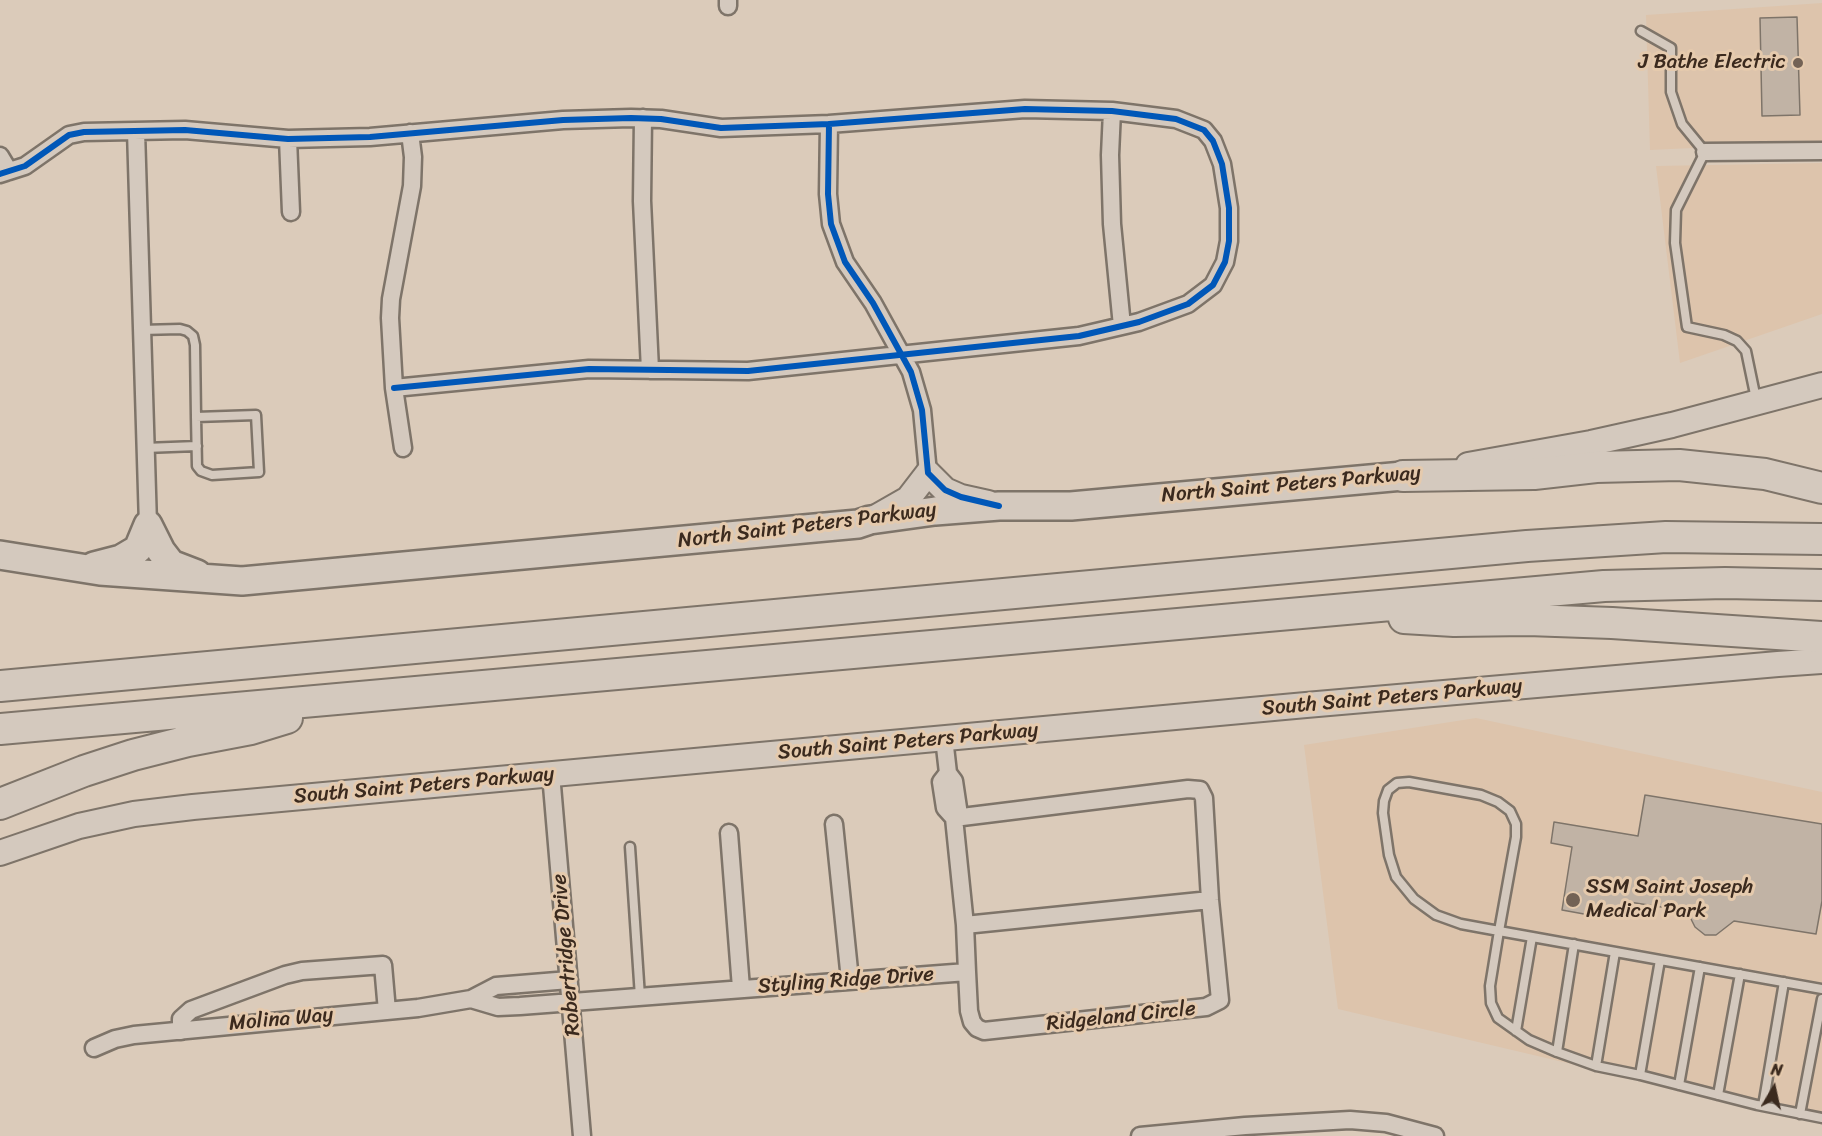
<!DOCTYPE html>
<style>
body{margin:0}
#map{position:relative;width:1822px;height:1136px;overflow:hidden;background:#dbcbba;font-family:Sriracha,sans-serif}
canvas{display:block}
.north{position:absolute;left:1744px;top:1058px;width:60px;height:60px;-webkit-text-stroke:4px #e5caad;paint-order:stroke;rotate:9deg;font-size:16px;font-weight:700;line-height:24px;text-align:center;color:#3b2a1e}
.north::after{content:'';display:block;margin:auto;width:21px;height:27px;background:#3b2a1e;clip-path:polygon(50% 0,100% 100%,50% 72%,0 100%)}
</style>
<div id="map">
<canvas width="1822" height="1136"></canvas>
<div class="north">N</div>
</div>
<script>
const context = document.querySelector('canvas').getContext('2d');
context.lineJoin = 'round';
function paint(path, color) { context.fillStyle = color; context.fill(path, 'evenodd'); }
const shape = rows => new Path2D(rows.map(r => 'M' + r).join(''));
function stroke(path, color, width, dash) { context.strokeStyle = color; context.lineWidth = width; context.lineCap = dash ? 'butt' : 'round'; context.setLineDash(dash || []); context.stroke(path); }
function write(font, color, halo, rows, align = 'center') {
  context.font = font + ' Sriracha,sans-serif'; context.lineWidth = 6; context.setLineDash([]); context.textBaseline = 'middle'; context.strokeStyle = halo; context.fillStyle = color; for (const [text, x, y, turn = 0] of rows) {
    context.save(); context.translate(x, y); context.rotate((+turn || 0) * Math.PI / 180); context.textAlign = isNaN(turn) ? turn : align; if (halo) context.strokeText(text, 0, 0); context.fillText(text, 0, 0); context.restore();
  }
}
paint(shape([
 [1822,3,1822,142,1650,150,1646,15],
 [1822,163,1822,314,1680,363,1656,166],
 [1476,718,1822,792,1822,1123,1338,1009,1304,745]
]), '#ddc4ac');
const building = shape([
 [1797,17,1800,115,1762,116,1760,18,1797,17],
 [1645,795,1822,824,1822,901,1816,934,1734,921,1716,935,1705,935,1695,927,1687,911,1629,902,1618,915,1606,918,1562,910,1572,847,1551,843,1554,822,1638,836,1645,795]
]);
paint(building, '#c1b3a5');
stroke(building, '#7e7469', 1.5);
const lane = shape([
 [1641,31,1671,48,1671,92,1682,124,1705,152,1676,210,1675,243,1687,327,1724,335,1737,341,1746,351,1756,399],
 [141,330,180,329,187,331,193,336,195,345,196,417,197,466,201,471,212,475,259,472,256,415,196,417],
 [145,448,197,446],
 [630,847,640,997],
 [1822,989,1499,931,1461,924,1436,915,1414,899,1396,877,1389,855,1383,813,1384,801,1388,790,1397,783,1409,782,1481,795,1498,802,1510,811,1516,824,1516,837,1499,931,1490,986,1491,1003,1498,1018,1529,1040,1557,1052,1596,1066,1640,1075,1757,1105,1822,1118],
 [1516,1031,1532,937],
 [1557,1052,1574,944],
 [1596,1066,1615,952],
 [1640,1075,1660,960],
 [1679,1085,1700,967],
 [1718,1095,1740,974],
 [1763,1106,1784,982],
 [1800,1114,1822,999]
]);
const street = shape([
 [728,0,728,6],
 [1112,111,1110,155,1112,224,1122,326],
 [643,118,642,201,650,370],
 [136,131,148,525],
 [288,139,291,212],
 [1705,152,1822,151],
 [0,156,9,171],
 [0,174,25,166,69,135,84,132,185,130,288,139,370,137,563,120,631,118,661,119,721,128,829,124,828,194,831,224,845,262,873,303,911,372,922,410,928,473],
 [394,388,589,369,748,371,1079,336,1139,322,1188,304,1213,285,1225,262,1229,241,1229,208,1222,164,1213,141,1204,130,1176,119,1112,111,1025,109,829,124],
 [403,448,394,388,390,318,391,299,412,186,413,157,410,133],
 [948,773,941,782,945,808,954,818,1188,789,1200,790,1204,798,1210,900,1220,1000,1206,1007,984,1031,977,1028,972,1022,969,1011,967,972],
 [551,774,582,1136],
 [834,824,850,980],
 [729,833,741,988],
 [965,925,1210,900],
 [471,999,498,1007,520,1006,967,972,965,925,954,818,958,808,954,781,948,773,944,738],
 [181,1031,181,1019,191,1010,285,975,302,971,383,965,387,1011],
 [94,1048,115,1039,134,1035,418,1008,471,999,496,986,569,980],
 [1140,1136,1245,1126,1350,1120,1386,1123,1435,1136]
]);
const secondary = shape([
 [1468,465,1591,443,1672,425,1822,385],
 [873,519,908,499,928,473,945,490,961,497,988,503],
 [0,853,79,826,134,814,193,807,1306,705,1778,664,1822,661]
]);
const primary = shape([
 [148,525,161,551,171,564,197,574],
 [0,555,100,571,242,581,858,524,870,520,935,511,999,506,1071,506,1403,476],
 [94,566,121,559,138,549,148,525]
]);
const highway = shape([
 [1403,476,1534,474,1596,467,1679,465,1765,474,1822,488],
 [1404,618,1454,621,1528,620,1612,623,1822,637],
 [0,686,1527,546,1666,537,1822,539],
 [0,729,1604,586,1725,583,1822,585],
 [0,804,84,771,133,755,188,741,251,729,287,718]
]);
stroke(lane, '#7e7469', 13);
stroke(street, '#7e7469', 21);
stroke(secondary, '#7e7469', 28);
stroke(primary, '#7e7469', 32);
stroke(highway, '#7e7469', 34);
stroke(lane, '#d4c9be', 8);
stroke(street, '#d4c9be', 16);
stroke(secondary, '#d4c9be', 24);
stroke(primary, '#d4c9be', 27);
stroke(highway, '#d4c9be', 30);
stroke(shape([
 [0,174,25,166,69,135,84,132,185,130,288,139,370,137,563,120,631,118,661,119,721,128,829,124,828,194,831,224,845,262,873,303,911,372,922,410,928,473,945,490,961,497,999,506],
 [394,388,589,369,748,371,1079,336,1139,322,1188,304,1213,285,1225,262,1229,241,1229,208,1222,164,1213,141,1204,130,1176,119,1112,111,1025,109,829,124]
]), '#0057b8', 6);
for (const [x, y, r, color] of [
 [1798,63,6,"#736255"],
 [1573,900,8,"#736255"]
]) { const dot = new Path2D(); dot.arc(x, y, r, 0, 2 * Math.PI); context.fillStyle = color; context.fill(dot); stroke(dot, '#e5caad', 2); }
write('21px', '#3b2a1e', '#e5caad', [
 ["J Bathe Electric",1786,63],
 ["SSM Saint Joseph",1586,888,"left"],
 ["Medical Park",1586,912,"left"]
], 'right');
write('21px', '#3b2a1e', '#e5caad', [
 ["North Saint Peters Parkway",1291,485,-5],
 ["North Saint Peters Parkway",807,526,-7],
 ["South Saint Peters Parkway",1392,698,-5],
 ["South Saint Peters Parkway",908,742,-5],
 ["South Saint Peters Parkway",424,786,-5],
 ["Robertridge Drive",567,955,-95],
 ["Styling Ridge Drive",846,981,-4],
 ["Ridgeland Circle",1121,1017,-6],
 ["Molina Way",281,1020,-5]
]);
</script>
